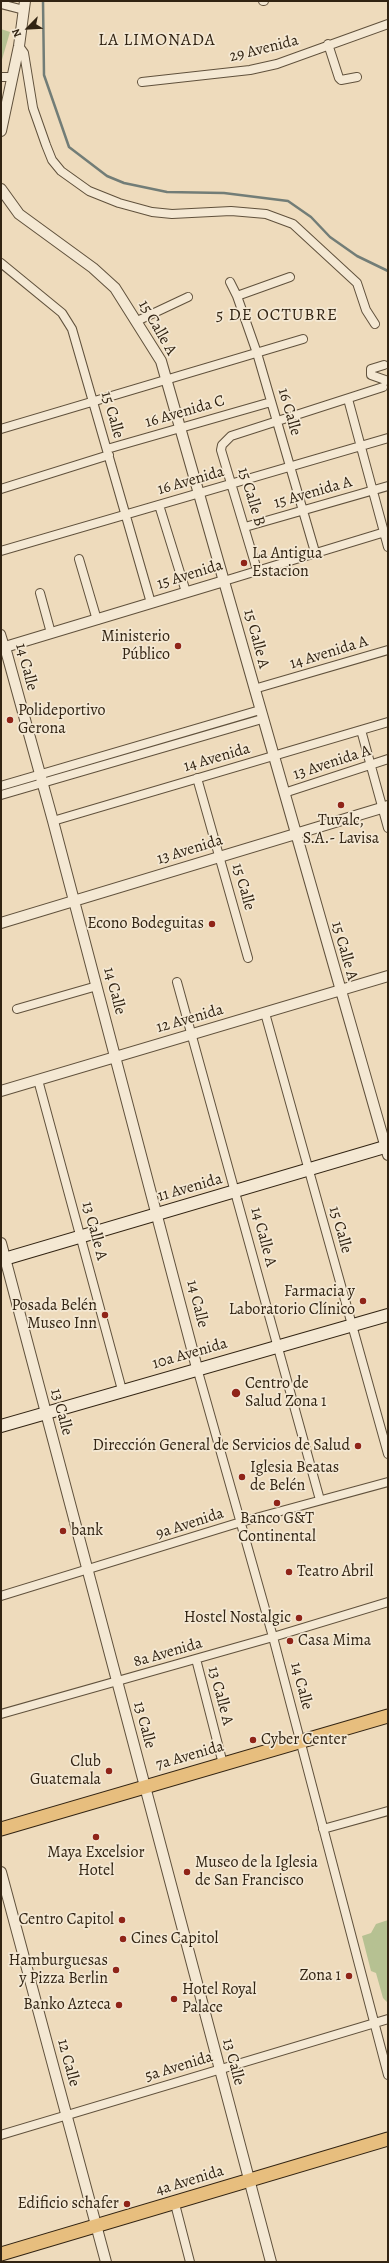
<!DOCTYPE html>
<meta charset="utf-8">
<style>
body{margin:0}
#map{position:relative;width:389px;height:2263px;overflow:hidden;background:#eedbbc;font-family:Alegreya,serif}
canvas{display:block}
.frame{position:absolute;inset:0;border:2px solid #312312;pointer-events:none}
.north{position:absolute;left:8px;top:8px;width:40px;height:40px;-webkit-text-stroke:3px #f4e8d3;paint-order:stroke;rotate:246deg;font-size:11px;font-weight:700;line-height:16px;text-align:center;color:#312312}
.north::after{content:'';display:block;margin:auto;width:14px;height:18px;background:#312312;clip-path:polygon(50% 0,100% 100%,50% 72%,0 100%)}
</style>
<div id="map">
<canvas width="389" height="2263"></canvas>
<div class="frame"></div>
<div class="north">N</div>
</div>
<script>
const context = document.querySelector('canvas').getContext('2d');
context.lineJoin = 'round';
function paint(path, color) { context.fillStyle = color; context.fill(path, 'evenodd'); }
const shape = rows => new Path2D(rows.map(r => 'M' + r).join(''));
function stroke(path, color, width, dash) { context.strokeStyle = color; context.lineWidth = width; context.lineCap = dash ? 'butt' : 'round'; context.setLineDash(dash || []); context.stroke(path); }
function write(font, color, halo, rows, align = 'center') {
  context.font = font + ' Alegreya,serif'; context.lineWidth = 3.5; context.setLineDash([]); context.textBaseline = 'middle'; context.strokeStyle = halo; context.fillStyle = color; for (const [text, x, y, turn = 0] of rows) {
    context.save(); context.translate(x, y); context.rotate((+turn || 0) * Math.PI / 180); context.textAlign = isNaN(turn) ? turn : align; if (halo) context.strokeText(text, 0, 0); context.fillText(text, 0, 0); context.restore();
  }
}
paint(shape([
 [1,29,10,32,1,63],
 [388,1920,388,2003,383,1998,376,1973,371,1971,362,1936,371,1933,376,1924]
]), '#b6c192');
stroke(shape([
 [43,1,44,75,69,147,107,176,124,183,167,192,224,193,288,201,311,217,330,237,357,256,388,271]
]), '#727d77', 2.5);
const minor = shape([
 [263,1,264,1],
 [1,4,24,10],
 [328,44,339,78,341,80,357,77],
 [19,46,24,53,33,108,46,145,52,160,61,171,89,191,119,203,152,212,172,214,231,211,266,214,293,224,357,283,366,310,375,324],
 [1,77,13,77],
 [142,82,250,70,277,64,388,24],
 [1,263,62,313,72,329,151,603],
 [230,282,237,296,257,353,315,552],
 [237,296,290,277],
 [137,321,188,297],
 [384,365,371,369,371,375,388,381],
 [348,399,388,547],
 [1,429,303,339],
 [107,449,271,402],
 [1,489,109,455],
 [159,505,186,592],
 [245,527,388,486],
 [1,551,388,438],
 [79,559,97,620],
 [257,570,221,450,222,445,231,436,383,387],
 [224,581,385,532],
 [40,593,51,633],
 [1,634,5,647],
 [254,689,388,650],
 [361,730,388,828],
 [197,778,248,958],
 [1,786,260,710],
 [284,793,388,759],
 [1,795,262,719],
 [53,821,388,722],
 [177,982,320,1500],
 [17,1009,97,986],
 [265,1013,388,1454],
 [38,1080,122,1390],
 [197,1368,273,1637,388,2075],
 [1,1596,241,1522,388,1482],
 [196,1659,223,1764],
 [1,1714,273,1637,388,1602],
 [323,1829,388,1811],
 [1,2135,388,2019],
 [175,2204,190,2262]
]);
const tertiary = shape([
 [1,131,19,46,25,1],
 [1,189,19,214,93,268,115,288,161,361,388,1155],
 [1,923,388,806],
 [1,1091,388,976],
 [1,1243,271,2262],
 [197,1368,53,821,5,647,224,581],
 [1,1872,106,2262]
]);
const secondary = shape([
 [1,1260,388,1146],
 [1,1426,388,1315]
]);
const primary = shape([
 [1,1829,388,1716],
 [1,2254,388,2139]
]);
stroke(minor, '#60513c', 10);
stroke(tertiary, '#60513c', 12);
stroke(secondary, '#312312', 14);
stroke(primary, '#312312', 15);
stroke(minor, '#f4e8d3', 8);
stroke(tertiary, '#f4e8d3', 10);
stroke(secondary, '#f4e8d3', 12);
stroke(primary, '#e7be7e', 13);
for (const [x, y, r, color] of [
 [244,563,4,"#8f2418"],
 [178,646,4,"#8f2418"],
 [10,720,4,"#8f2418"],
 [341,805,4,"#8f2418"],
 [212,924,4,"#8f2418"],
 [363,1301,4,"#8f2418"],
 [105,1315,4,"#8f2418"],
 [236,1393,5,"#8f2418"],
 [358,1446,4,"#8f2418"],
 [242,1477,4,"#8f2418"],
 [277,1503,4,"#8f2418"],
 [63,1531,4,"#8f2418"],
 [289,1572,4,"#8f2418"],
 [299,1618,4,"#8f2418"],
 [290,1641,4,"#8f2418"],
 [253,1740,4,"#8f2418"],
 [109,1771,4,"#8f2418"],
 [96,1837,4,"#8f2418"],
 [187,1872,4,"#8f2418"],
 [122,1920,4,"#8f2418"],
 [123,1939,4,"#8f2418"],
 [116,1970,4,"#8f2418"],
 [349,1976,4,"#8f2418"],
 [174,1999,4,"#8f2418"],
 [119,2005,4,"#8f2418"],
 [127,2204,4,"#8f2418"]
]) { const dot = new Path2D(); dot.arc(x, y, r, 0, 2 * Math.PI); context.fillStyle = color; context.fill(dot); stroke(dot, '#f4e8d3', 1.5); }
write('16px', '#312312', '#f4e8d3', [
 ["29 Avenida",264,49,-14],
 ["15 Calle A",157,328,60],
 ["16 Avenida C",185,412,-16],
 ["16 Calle",289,412,74],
 ["15 Calle",112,415,74],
 ["16 Avenida",191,481,-16],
 ["15 Avenida A",313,493,-16],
 ["15 Calle B",251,497,73],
 ["15 Avenida",190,575,-17],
 ["15 Calle A",256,639,75],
 ["14 Avenida A",329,653,-17],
 ["14 Calle",26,667,75],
 ["14 Avenida",217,758,-16],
 ["13 Avenida A",332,763,-18],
 ["13 Avenida",190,850,-17],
 ["15 Calle",243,887,74],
 ["15 Calle A",344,951,74],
 ["14 Calle",114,991,75],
 ["12 Avenida",190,1019,-16],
 ["11 Avenida",190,1188,-16],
 ["15 Calle",340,1230,74],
 ["13 Calle A",94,1231,75],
 ["14 Calle A",263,1237,75],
 ["14 Calle",197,1304,76],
 ["10a Avenida",190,1354,-16],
 ["13 Calle",61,1412,75],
 ["9a Avenida",190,1524,-18],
 ["8a Avenida",168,1653,-16],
 ["14 Calle",301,1686,75],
 ["13 Calle A",220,1696,75],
 ["13 Calle",144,1725,75],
 ["7a Avenida",190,1756,-16],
 ["13 Calle",233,2062,75],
 ["12 Calle",68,2063,75],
 ["5a Avenida",179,2067,-17],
 ["4a Avenida",190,2181,-17]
]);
write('16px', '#312312', '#f4e8d3', [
 ["La Antigua",252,554,"left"],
 ["Estacion",252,572,"left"],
 ["Ministerio",170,637],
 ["Público",170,655],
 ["Polideportivo",18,711,"left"],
 ["Gerona",18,729,"left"],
 ["Tuvalc,",341,821,"center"],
 ["S.A.- Lavisa",341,839,"center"],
 ["Econo Bodeguitas",204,924],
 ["Farmacia y",355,1292],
 ["Laboratorio Clínico",355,1310],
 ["Posada Belén",97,1306],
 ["Museo Inn",97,1324],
 ["Centro de",245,1384,"left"],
 ["Salud Zona 1",245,1402,"left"],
 ["Dirección General de Servicios de Salud",350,1446],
 ["Iglesia Beatas",250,1468,"left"],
 ["de Belén",250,1486,"left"],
 ["Banco G&T",277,1519,"center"],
 ["Continental",277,1537,"center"],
 ["bank",71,1531,"left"],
 ["Teatro Abril",297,1572,"left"],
 ["Hostel Nostalgic",291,1618],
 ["Casa Mima",298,1641,"left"],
 ["Cyber Center",261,1740,"left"],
 ["Club",101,1762],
 ["Guatemala",101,1780],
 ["Maya Excelsior",96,1853,"center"],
 ["Hotel",96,1871,"center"],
 ["Museo de la Iglesia",195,1863,"left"],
 ["de San Francisco",195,1881,"left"],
 ["Centro Capitol",114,1920],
 ["Cines Capitol",131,1939,"left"],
 ["Hamburguesas",108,1961],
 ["y Pizza Berlin",108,1979],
 ["Zona 1",341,1976],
 ["Hotel Royal",182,1990,"left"],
 ["Palace",182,2008,"left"],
 ["Banko Azteca",111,2005],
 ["Edificio schafer",119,2204]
], 'right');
context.letterSpacing = '1px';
write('17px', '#312312', '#f4e8d3', [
 ["LA LIMONADA",157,41],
 ["5 DE OCTUBRE",277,316]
]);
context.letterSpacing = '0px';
</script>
